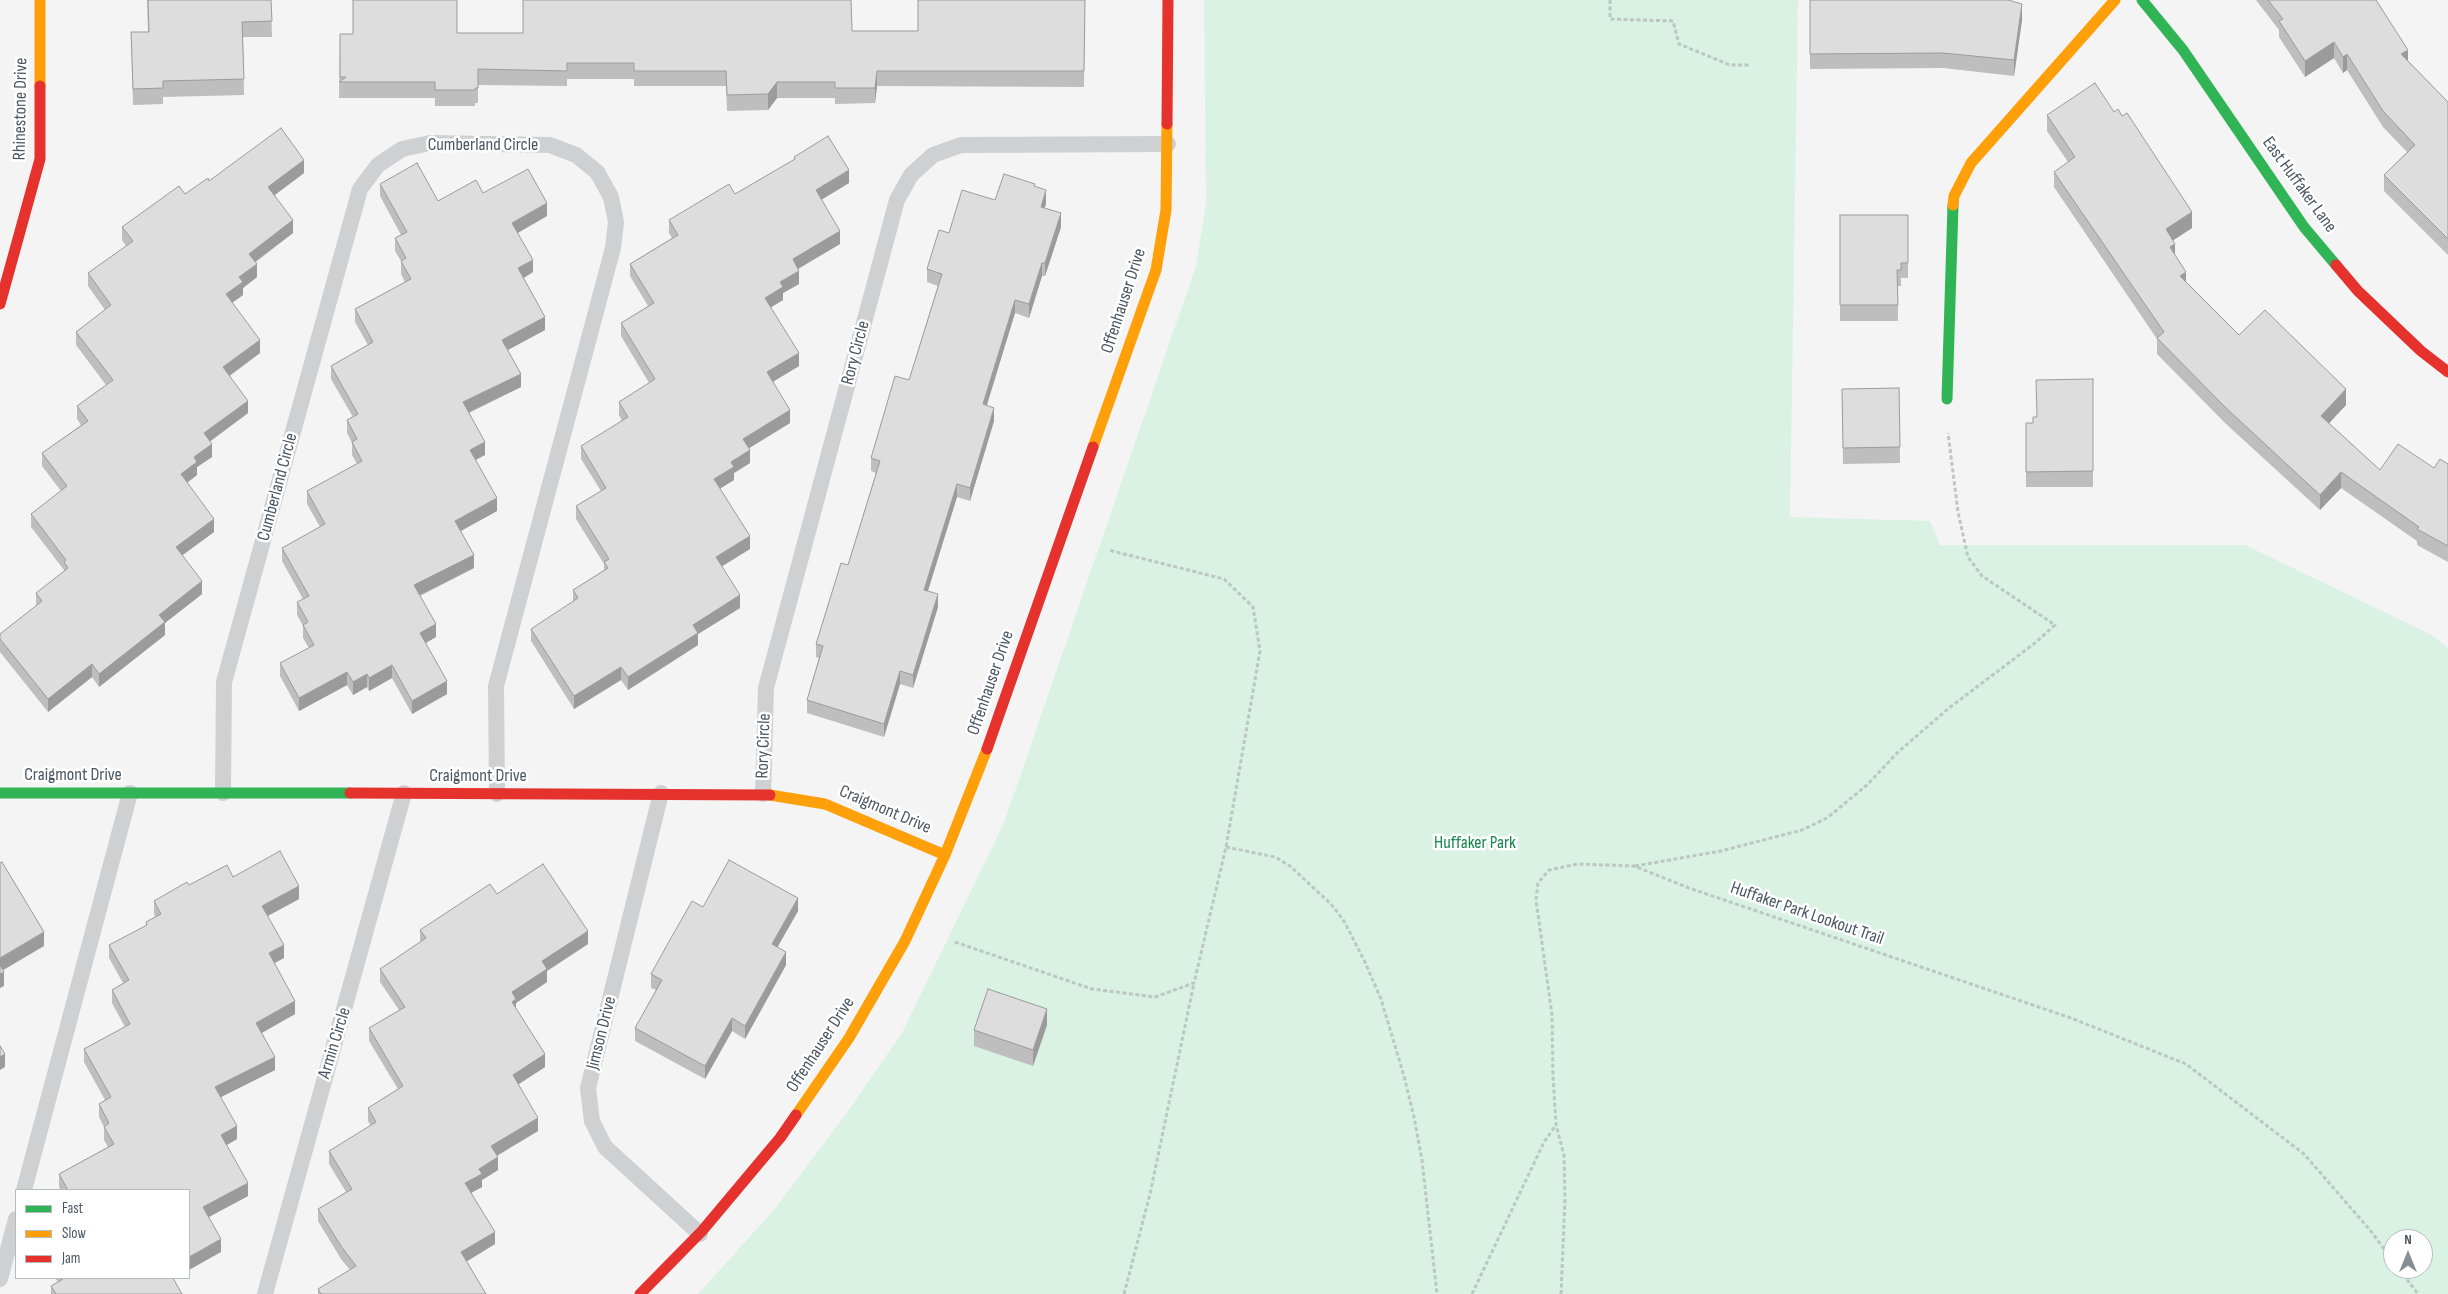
<!DOCTYPE html>
<style>
body{margin:0}
#map{position:relative;width:2448px;height:1294px;overflow:hidden;background:#f4f4f4;font-family:"Sofia Sans Condensed",sans-serif}
canvas{display:block}
.legend{position:absolute;left:15px;top:1189px;width:175px;height:90px;box-sizing:border-box;background:#fff;border:1px solid #b7bbc0;margin:0;padding:6px 9px;list-style:none;font-size:15px;color:#4a5661}
.legend li{display:flex;align-items:center;gap:10px;height:25px}
.legend b{width:25px;border:1px solid #b7bbc0}
.north{position:absolute;left:2383px;top:1229px;width:50px;height:50px;box-sizing:border-box;background:#fff;border:1px solid #b7bbc0;border-radius:50%;rotate:0deg;font-size:14px;font-weight:700;line-height:20px;text-align:center;color:#4a5661}
.north::after{content:'';display:block;margin:auto;width:18px;height:22px;background:#868d94;clip-path:polygon(50% 0,100% 100%,50% 72%,0 100%)}
</style>
<div id="map">
<canvas width="2448" height="1294"></canvas>
<ul class="legend">
<li><b style="height:6px;background:#30b455"></b>Fast</li>
<li><b style="height:6px;background:#ff9f0a"></b>Slow</li>
<li><b style="height:6px;background:#e5322d"></b>Jam</li>
</ul>
<div class="north">N</div>
</div>
<script>
const context = document.querySelector('canvas').getContext('2d');
context.lineJoin = 'round';
function paint(path, color) { context.fillStyle = color; context.fill(path, 'evenodd'); }
const shape = rows => new Path2D(rows.map(r => 'M' + r).join(''));
function stroke(path, color, width, dash) { context.strokeStyle = color; context.lineWidth = width; context.lineCap = dash ? 'butt' : 'round'; context.setLineDash(dash || []); context.stroke(path); }
function write(font, color, halo, rows, align = 'center') {
  context.font = font + ' "Sofia Sans Condensed",sans-serif'; context.lineWidth = 5; context.setLineDash([]); context.textBaseline = 'middle'; context.strokeStyle = halo; context.fillStyle = color; for (const [text, x, y, turn = 0] of rows) {
    context.save(); context.translate(x, y); context.rotate((+turn || 0) * Math.PI / 180); context.textAlign = isNaN(turn) ? turn : align; if (halo) context.strokeText(text, 0, 0); context.fillText(text, 0, 0); context.restore();
  }
}
paint(shape([
 [1204,0,1798,0,1790,517,1930,521,1940,545,2245,545,2430,634,2448,648,2448,1294,698,1294,774,1210,846,1114,902,1033,1004,823,1196,266,1206,204],
 [2393,1239,2423,1239,2423,1269,2393,1269]
]), '#d9f2e3');
stroke(shape([
 [1610,0,1610,19,1673,21,1679,44,1730,65,1749,65],
 [1226,847,1275,857,1290,866,1331,904,1344,921,1364,960,1381,999,1404,1076,1414,1117,1422,1160,1437,1294],
 [1635,866,1721,851,1802,830,1827,818,1867,785,1898,752,1949,708,2035,643,2055,625,1982,576,1968,557,1958,512,1948,433],
 [955,942,1092,989,1155,997,1194,983,1226,847,1260,651,1253,607,1224,579,1108,550],
 [2399,1269,2418,1294],
 [1124,1294,1150,1194,1194,983],
 [1472,1294,1544,1142,1556,1125],
 [1561,1294,1565,1199,1564,1156,1556,1124,1553,1077,1552,1015,1536,900,1538,883,1549,870,1578,864,1634,866,1689,888,2071,1018,2186,1064,2304,1154,2370,1230,2393,1261]
]), '#bcc7c4', 3, [4, 2.5]);
stroke(shape([
 [223,793,224,682,360,189,378,165,402,149,430,143,550,145,576,155,597,172,611,197,616,222,613,248,496,686,497,794],
 [661,793,588,1088,592,1121,605,1147,700,1234],
 [763,794,766,688,897,200,911,175,933,155,961,145,1168,144],
 [24,1190,130,793],
 [0,1279,16,1219],
 [265,1294,404,793]
]), '#ced0d2', 16);
stroke(shape([
 [2142,0,2183,50,2304,227,2336,265],
 [1947,399,1953,205],
 [0,793,350,793]
]), '#30b455', 11);
stroke(shape([
 [40,0,40,86],
 [1953,205,1954,196,1971,163,2115,0],
 [1093,447,1156,270,1166,210,1167,124],
 [770,795,825,804,945,855],
 [796,1115,849,1038,905,941,945,855,987,749]
]), '#ff9f0a', 11);
stroke(shape([
 [1167,124,1168,0],
 [2336,265,2358,291,2421,351,2448,372],
 [0,304,40,159,40,86],
 [987,749,1093,447],
 [350,793,770,795],
 [640,1294,702,1231,780,1138,796,1115]
]), '#e5322d', 11);
paint(shape([
 [147,0,271,0,272,37,243,37,244,95,163,97,163,104,133,105,131,32,148,32],
 [1085,0,1084,87,877,86,875,103,835,104,835,98,777,98,768,110,727,111,726,86,634,86,634,79,567,79,567,86,478,85,478,103,475,103,475,106,435,106,435,98,339,98,340,34,918,31],
 [1810,0,2022,20,2014,76,1943,68,1810,69],
 [2256,0,2376,0,2408,61,2448,102,2448,255,2384,191,2384,175,2407,152,2383,127,2347,70,2343,73,2334,58,2305,77,2279,37,2279,30],
 [2047,115,2192,228,2173,240,2175,255,2186,282,2239,335,2346,405,2329,423,2380,470,2434,468,2448,464,2448,562,2417,545,2417,541,2341,488,2320,510,2225,423,2157,354,2157,339,2054,187,2054,172,2068,162,2047,131],
 [794,157,849,183,821,200,840,244,798,268,799,284,783,293,783,300,771,307,799,366,773,382,790,423,749,448,750,463,734,473,734,480,720,489,750,549,722,566,740,608,698,634,698,645,628,690,621,680,574,709,531,641,531,629,573,602,573,590,604,570,604,564,576,519,576,506,601,491,581,459,581,446,622,421,619,415,619,402,649,383,621,336,621,323,648,306,630,276,630,264,672,238,669,233,669,220,735,194,794,160],
 [304,173,275,195,293,233,256,262,257,277,243,288,243,295,232,303,260,353,230,376,248,413,210,441,212,457,197,467,197,475,187,483,214,532,182,555,202,594,165,623,165,635,99,687,92,677,48,712,0,652,0,634,36,606,36,593,64,572,64,570,31,527,31,514,61,491,42,466,42,453,81,425,77,419,77,406,106,385,76,345,76,332,105,310,88,286,88,273,126,246,122,240,122,227,209,181],
 [380,184,438,201,483,193,547,216,518,233,533,272,524,278,545,330,508,350,521,387,469,413,485,455,475,460,497,511,461,531,474,568,420,596,436,637,426,643,447,694,412,714,392,678,369,691,367,687,353,695,347,685,299,711,280,676,280,663,309,648,303,638,303,626,297,615,297,602,303,599,282,561,282,548,320,527,307,504,307,491,357,464,352,455,352,443,347,433,347,420,353,417,331,379,331,366,368,345,355,322,355,309,405,282,401,274,401,261,395,251,395,238,401,235,380,196],
 [1035,187,1046,204,1044,208,1061,227,1045,276,1042,276,1029,318,1015,313,986,405,994,421,970,501,957,497,928,591,938,607,913,688,900,684,884,737,807,713,807,700,819,658,816,657,816,644,848,565,876,473,871,471,871,458,909,380,938,286,927,282,927,269,949,233,995,200],
 [1840,215,1908,215,1908,278,1901,278,1901,286,1898,286,1898,321,1840,321],
 [2093,379,2093,487,2026,487,2026,423,2033,423,2036,417],
 [1899,388,1900,463,1843,464,1842,389],
 [233,877,299,899,268,916,284,958,274,963,295,1014,262,1033,275,1070,221,1097,237,1139,227,1145,248,1196,209,1217,221,1252,189,1190,61,1190,59,1187,59,1174,108,1147,104,1140,104,1127,99,1117,99,1104,105,1100,84,1062,84,1049,125,1027,112,1003,112,990,123,983,109,958,109,945,146,926,146,922,155,917,154,913,154,901,189,885],
 [497,894,588,944,547,971,547,982,516,1003,516,1008,545,1067,518,1084,538,1131,497,1156,498,1170,482,1180,482,1187,471,1193,495,1244,466,1261,486,1294,318,1294,318,1289,350,1270,341,1259,318,1221,318,1209,346,1192,329,1164,329,1151,371,1126,368,1121,368,1108,398,1089,369,1041,369,1028,399,1010,380,982,380,969,420,942,420,930],
 [703,907,798,911,777,947,786,965,745,1039,732,1031,705,1079,635,1041,635,1028,656,990,651,988,651,974],
 [1047,1025,1033,1066,974,1046,974,1030],
 [55,1278,174,1278,173,1278,182,1294,51,1294,51,1286,58,1282]
]), '#bebebf');
paint(shape([
 [2022,4,2022,20,2014,76,2014,60],
 [2334,42,2334,58,2305,77,2305,61],
 [2408,50,2408,65,2401,54],
 [2347,54,2347,70,2343,73,2343,57],
 [877,71,877,86,875,103,875,88],
 [777,82,777,98,768,110,768,94],
 [304,160,304,173,268,200,268,187],
 [849,170,849,183,816,203,816,190],
 [1046,190,1046,204,1041,221,1041,207],
 [547,203,547,216,512,236,512,223],
 [2192,212,2192,228,2166,245,2166,229],
 [1061,213,1061,227,1045,276,1045,263],
 [293,220,293,233,249,266,249,254],
 [840,231,840,244,793,272,793,259],
 [2175,244,2175,259,2170,247],
 [533,260,533,272,518,281,518,268],
 [1042,263,1042,276,1029,318,1029,304],
 [257,264,257,277,243,288,243,295,226,307,226,294,239,277],
 [799,271,799,284,783,293,783,300,765,311,765,298,780,282],
 [2186,272,2186,288,2180,276],
 [1015,300,1015,313,983,418,983,404],
 [545,317,545,330,502,353,502,340],
 [260,340,260,353,223,380,223,367],
 [799,353,799,366,767,385,767,372],
 [521,374,521,387,463,415,463,402],
 [2346,389,2346,405,2321,432,2321,416],
 [248,401,248,413,204,446,204,433],
 [994,408,994,421,970,501,970,488],
 [790,410,790,423,743,452,743,439],
 [485,442,485,455,470,463,470,450],
 [212,444,212,457,197,467,197,475,181,487,181,474,194,457],
 [750,450,750,463,734,473,734,480,714,492,714,479,731,462],
 [2341,472,2341,488,2320,510,2320,495],
 [957,484,957,497,924,603,924,590],
 [497,498,497,511,455,534,455,521],
 [214,519,214,532,176,560,176,547],
 [750,536,750,549,716,570,716,557],
 [474,555,474,568,414,598,414,585],
 [202,581,202,594,165,623,165,635,99,687,99,674,159,615],
 [938,594,938,607,913,688,913,675],
 [740,595,740,608,698,634,698,645,628,690,628,677,693,625],
 [436,624,436,637,420,646,420,633],
 [92,664,92,677,48,712,48,699],
 [392,665,392,678,369,691,369,678],
 [621,667,621,680,574,709,574,696],
 [900,671,900,684,884,737,884,724],
 [347,672,347,685,299,711,299,698],
 [367,674,367,687,353,695,353,682],
 [447,681,447,694,412,714,412,701],
 [299,886,299,899,262,919,262,906],
 [798,898,798,911,772,957,772,944],
 [588,931,588,944,547,971,547,982,516,1003,516,1012,512,1015,512,992,542,961],
 [44,932,44,946,0,972,0,958],
 [284,945,284,958,269,966,269,953],
 [786,952,786,965,745,1039,745,1026],
 [4,972,4,986,0,988,0,974],
 [295,1001,295,1014,256,1036,256,1023],
 [1047,1009,1047,1025,1033,1066,1033,1050],
 [732,1018,732,1031,705,1079,705,1066],
 [5,1054,5,1067,0,1070,0,1057],
 [545,1054,545,1067,513,1088,513,1075],
 [275,1057,275,1070,215,1100,215,1087],
 [538,1118,538,1131,491,1159,491,1146],
 [237,1126,237,1139,221,1148,221,1135],
 [498,1157,498,1170,482,1180,482,1187,465,1196,465,1183,479,1169],
 [248,1183,248,1196,203,1220,203,1207],
 [495,1232,495,1244,461,1265,461,1252],
 [221,1239,221,1252,189,1270,189,1257]
]), '#9b9b9b');
const building = shape([
 [148,0,271,0,272,21,242,22,244,79,163,81,163,88,133,89,131,32,149,32,148,0],
 [353,0,457,0,457,33,523,33,523,0,851,0,852,31,918,31,918,0,1085,0,1084,71,877,71,875,88,835,88,835,82,777,82,768,94,727,95,726,71,634,71,634,63,567,63,567,71,478,69,478,88,475,88,475,90,435,90,435,82,339,82,346,77,340,77,340,34,353,34,353,0],
 [1810,0,2008,0,2022,4,2014,60,1943,53,1810,54,1810,0],
 [2268,0,2376,0,2408,50,2401,54,2448,102,2448,239,2384,175,2415,145,2383,111,2347,54,2343,57,2334,42,2305,61,2279,21,2283,19,2268,0],
 [2095,83,2114,112,2118,109,2122,116,2127,113,2192,212,2166,229,2175,244,2170,247,2186,272,2180,276,2239,335,2265,310,2346,389,2321,416,2380,470,2398,444,2434,468,2440,459,2448,464,2448,546,2417,529,2419,527,2341,472,2320,495,2225,407,2157,338,2164,332,2054,172,2075,157,2047,115,2095,83],
 [281,128,304,160,268,187,293,220,249,254,257,264,239,277,243,282,226,294,260,340,223,367,248,401,204,433,212,444,194,457,197,462,181,474,214,519,176,547,202,581,159,615,165,622,99,674,92,664,48,699,0,639,0,634,42,601,36,593,68,568,64,562,66,560,31,514,67,486,42,453,88,421,77,406,113,380,76,332,111,305,88,273,133,241,122,227,179,186,185,194,208,178,209,181,281,128],
 [828,136,849,170,816,190,840,231,793,259,799,271,780,282,783,287,765,298,799,353,767,372,790,410,743,439,750,450,731,462,734,467,714,479,750,536,716,557,740,595,693,625,698,633,628,677,621,667,574,696,531,629,578,598,573,590,608,568,604,562,609,559,576,506,606,488,581,446,628,417,619,402,655,379,621,323,654,303,630,264,678,235,669,220,729,184,735,194,795,159,794,157,828,136],
 [417,163,438,201,476,180,483,193,528,169,547,203,512,223,533,260,518,268,545,317,502,340,521,374,463,402,485,442,470,450,497,498,455,521,474,555,414,585,436,624,420,633,447,681,412,701,392,665,369,678,367,674,353,682,347,672,299,698,280,663,314,645,303,625,308,622,297,602,309,596,282,548,325,524,307,491,362,461,352,442,357,439,347,420,358,414,331,366,373,342,355,309,411,279,401,261,406,258,395,238,407,232,380,184,417,163],
 [1004,174,1035,184,1034,186,1046,190,1041,207,1061,213,1045,263,1042,263,1029,304,1015,300,983,404,994,408,970,488,957,484,924,590,938,594,913,675,900,671,884,724,807,700,823,646,816,644,841,563,848,565,880,461,871,458,895,376,909,380,942,274,927,269,939,230,949,233,962,190,995,200,1004,174],
 [1840,215,1908,215,1908,263,1901,263,1901,270,1897,270,1898,305,1840,305,1840,215],
 [2093,379,2093,471,2026,472,2026,423,2033,423,2033,417,2037,417,2036,380,2093,379],
 [1899,388,1900,447,1843,448,1842,389,1899,388],
 [280,851,299,886,262,906,284,945,269,953,295,1001,256,1023,275,1057,215,1087,237,1126,221,1135,248,1183,203,1207,221,1239,189,1257,189,1190,68,1190,59,1174,114,1144,104,1127,109,1123,99,1104,111,1097,84,1049,130,1024,112,990,129,980,109,945,147,925,146,922,161,914,154,901,187,882,189,885,227,865,233,877,280,851],
 [729,860,798,898,772,944,786,952,745,1026,732,1018,705,1066,635,1028,662,980,651,974,667,945,692,901,703,907,729,860],
 [2,862,44,932,0,958,0,863,2,862],
 [543,864,588,931,542,961,547,969,512,992,516,999,512,1002,545,1054,513,1075,538,1118,491,1146,498,1157,479,1169,482,1174,465,1183,495,1232,461,1252,486,1294,321,1294,318,1289,356,1266,341,1246,318,1209,352,1189,329,1151,376,1122,368,1108,403,1086,369,1028,405,1007,380,969,426,938,420,930,490,884,497,894,543,864],
 [0,965,4,972,0,974,0,965],
 [988,989,1047,1009,1033,1050,974,1030,988,989],
 [0,1046,5,1054,0,1057,0,1046],
 [63,1278,173,1278,182,1294,56,1294,51,1286,63,1279,63,1278]
]);
paint(building, '#ddddde');
stroke(building, '#9b9b9b', 1);
write('18px', '#4a5661', '#fff', [
 ["Rhinestone Drive",21,109,-89],
 ["Cumberland Circle",483,145],
 ["East Huffaker Lane",2299,185,54],
 ["Offenhauser Drive",1124,301,-72],
 ["Rory Circle",856,353,-75],
 ["Cumberland Circle",278,487,-75],
 ["Offenhauser Drive",991,683,-71],
 ["Rory Circle",764,746,-88],
 ["Craigmont Drive",73,775],
 ["Craigmont Drive",478,776],
 ["Craigmont Drive",885,810,23],
 ["Huffaker Park Lookout Trail",1807,914,19],
 ["Jimson Drive",602,1033,-76],
 ["Armin Circle",335,1043,-73],
 ["Offenhauser Drive",821,1045,-57]
]);
write('18px', '#17864f', '#fff', [
 ["Huffaker Park",1475,843]
]);
</script>
